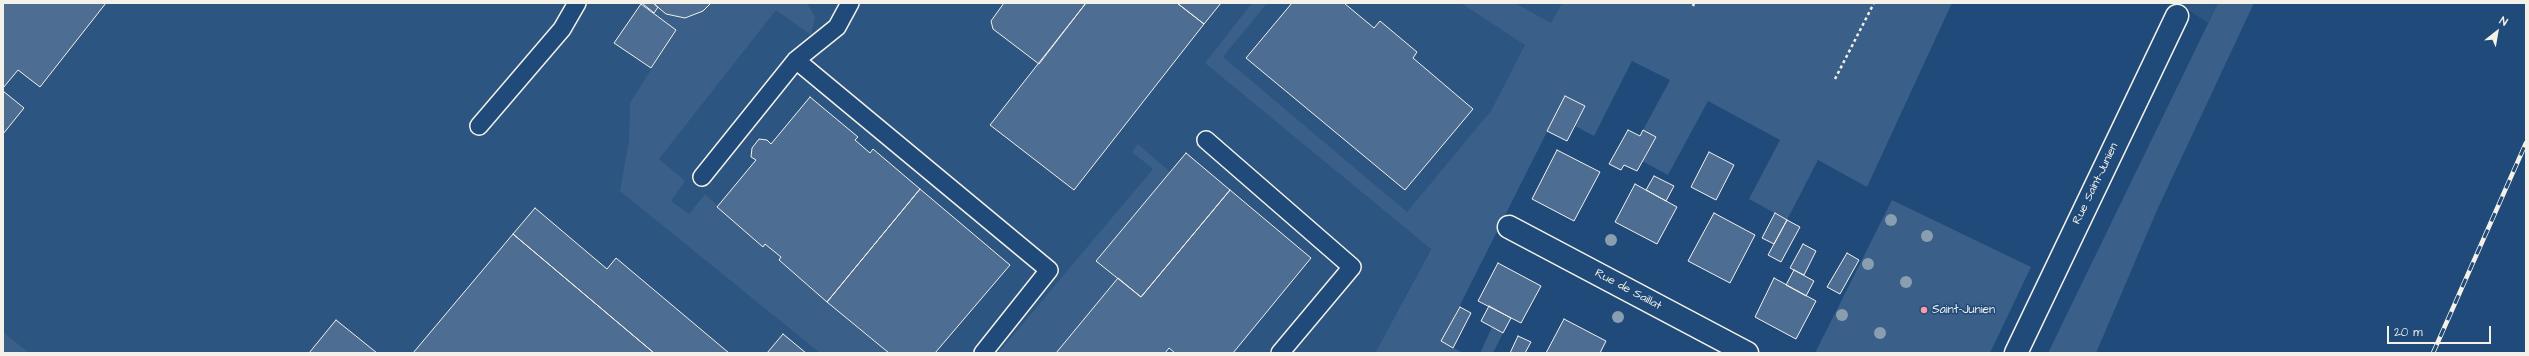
<!DOCTYPE html>
<style>
body{margin:0}
#map{position:relative;width:2529px;height:356px;overflow:hidden;background:#1f4a7a;font-family:"Architects Daughter",sans-serif}
canvas{display:block}
.frame{position:absolute;inset:0;border:4px solid #f4f1e8;pointer-events:none}
.north{position:absolute;left:2477px;top:12px;width:40px;height:40px;-webkit-text-stroke:3px #1f4a7a;paint-order:stroke;rotate:31deg;font-size:11px;font-weight:700;line-height:16px;text-align:center;color:#f4f1e8}
.north::after{content:'';display:block;margin:auto;width:14px;height:18px;background:#f4f1e8;clip-path:polygon(50% 0,100% 100%,50% 72%,0 100%)}
.scale{position:absolute;left:2387px;top:326px;width:104px;height:18px;box-sizing:border-box;border:2px solid #f4f1e8;border-top:0;padding-left:5px;font-size:12px;line-height:14px;white-space:nowrap;color:#f4f1e8;-webkit-text-stroke:3px #1f4a7a;paint-order:stroke}
</style>
<div id="map">
<canvas width="2529" height="356"></canvas>
<div class="frame"></div>
<div class="north">N</div>
<div class="scale">20 m</div>
</div>
<script>
const context = document.querySelector('canvas').getContext('2d');
context.lineJoin = 'round';
function paint(path, color) { context.fillStyle = color; context.fill(path, 'evenodd'); }
const shape = rows => new Path2D(rows.map(r => 'M' + r).join(''));
function stroke(path, color, width, dash) { context.strokeStyle = color; context.lineWidth = width; context.lineCap = dash ? 'butt' : 'round'; context.setLineDash(dash || []); context.stroke(path); }
function write(font, color, halo, rows, align = 'center') {
  context.font = font + ' "Architects Daughter",sans-serif'; context.lineWidth = 3; context.setLineDash([]); context.textBaseline = 'middle'; context.strokeStyle = halo; context.fillStyle = color; for (const [text, x, y, turn = 0] of rows) {
    context.save(); context.translate(x, y); context.rotate((+turn || 0) * Math.PI / 180); context.textAlign = isNaN(turn) ? turn : align; if (halo) context.strokeText(text, 0, 0); context.fillText(text, 0, 0); context.restore();
  }
}
paint(shape([
 [3,3,1562,3,1375,353,3,353],
 [2178,3,2218,3,2208,23]
]), '#2d5581');
paint(shape([
 [711,3,807,3,815,17,811,35,776,10,659,159,685,181,671,201,689,214,705,194,762,246,765,244,781,257,779,261,889,353,820,353,620,191,629,141,630,103,676,30,654,13,658,7,666,14,685,18,703,11],
 [1252,3,1267,3,1223,57,1407,212,1491,111,1525,45,1461,3,1515,3,1551,23,1562,3,1952,3,1867,187,1818,160,1787,220,1749,199,1780,140,1708,101,1668,175,1642,161,1655,137,1643,130,1670,80,1632,61,1594,136,1575,126,1585,106,1565,96,1442,341,1463,353,1375,353,1431,249,1205,63],
 [2218,3,2254,3,2158,208,2096,353,2048,353],
 [1138,144,1170,172,1118,278,1056,353,998,353,1153,169,1132,152],
 [1892,200,2031,267,1990,353,1815,353],
 [1492,327,1503,333,1493,353,1480,353],
 [3,332,29,353,3,353]
]), '#3a5f88');
const building = shape([
 [3,3,106,3,40,87,18,70,3,88,3,3],
 [642,3,653,3,658,7,654,13,642,3],
 [653,3,711,3,703,11,685,18,666,14,653,3],
 [1004,3,1086,3,1039,64,993,29,991,21,1004,3],
 [1086,3,1177,3,1204,24,1074,190,990,125,1086,3],
 [1177,3,1221,3,1204,24,1177,3],
 [1292,3,1344,3,1374,28,1380,21,1417,52,1413,58,1473,109,1405,190,1246,58,1292,3],
 [641,4,676,30,651,68,614,43,641,4],
 [3,91,24,108,3,134,3,91],
 [1565,96,1585,106,1567,141,1547,131,1565,96],
 [810,97,858,137,855,140,870,153,873,149,920,189,827,302,779,260,781,257,765,244,763,247,717,207,756,160,751,157,752,148,759,139,767,140,771,144,810,97],
 [1628,130,1640,136,1643,130,1656,137,1637,171,1624,165,1621,170,1609,164,1628,130],
 [1557,150,1600,172,1574,221,1532,199,1557,150],
 [1709,152,1734,165,1716,200,1691,187,1709,152],
 [1186,153,1230,190,1141,297,1096,261,1186,153],
 [1654,176,1674,186,1666,201,1646,190,1654,176],
 [1635,184,1677,207,1657,244,1615,222,1635,184],
 [920,189,1010,265,935,353,889,353,827,302,920,189],
 [1230,190,1311,258,1233,353,1175,353,1169,348,1165,353,1056,353,1118,278,1141,297,1230,190],
 [535,208,607,269,616,258,729,353,654,353,513,234,535,208],
 [1714,213,1755,235,1730,283,1688,261,1714,213],
 [1775,213,1787,220,1774,244,1762,238,1775,213],
 [1787,220,1800,227,1781,262,1768,255,1787,220],
 [513,234,654,353,413,353,513,234],
 [1803,244,1816,251,1804,275,1790,268,1803,244],
 [1847,253,1859,260,1840,294,1827,287,1847,253],
 [1498,263,1541,286,1521,323,1478,301,1498,263],
 [1794,270,1814,281,1806,296,1786,285,1794,270],
 [1774,278,1816,301,1796,339,1755,317,1774,278],
 [1489,306,1511,318,1503,333,1481,321,1489,306],
 [1460,307,1471,313,1453,348,1441,341,1460,307],
 [1564,319,1606,341,1600,353,1546,353,1564,319],
 [336,320,377,353,309,353,336,320],
 [783,334,806,353,767,353,783,334],
 [1518,336,1531,342,1525,353,1510,353,1518,336]
]);
paint(building, '#4d6e92');
stroke(building, '#f4f1e8', 1);
const service = shape([
 [796,60,1049,270,983,353],
 [479,126,562,29,577,3],
 [1206,140,1352,267,1280,353],
 [702,177,796,60,837,27,850,3]
]);
const minor = shape([
 [1509,227,1747,353],
 [2016,353,2177,16]
]);
stroke(service, '#f4f1e8', 20);
stroke(minor, '#f4f1e8', 25);
stroke(shape([
 [1693,6,1694,3],
 [1835,79,1874,3]
]), '#f4f1e8', 2.5, [3, 3]);
stroke(service, '#1f4a7a', 17);
stroke(minor, '#1f4a7a', 22);
const rail = shape([
 [2433,353,2526,143]
]);
stroke(rail, '#f4f1e8', 4.5);
stroke(rail, '#1f4a7a', 3, [9]);
context.fillStyle = '#8a9eb1';
for (const [x, y] of [
 [1891,220],
 [1927,236],
 [1611,240],
 [1868,264],
 [1906,282],
 [1842,315],
 [1618,317],
 [1880,333]
]) { context.beginPath(); context.arc(x, y, 6, 0, 2 * Math.PI); context.fill(); }
for (const [x, y, r, color] of [
 [1924,310,4,"#ff9aa2"]
]) { const dot = new Path2D(); dot.arc(x, y, r, 0, 2 * Math.PI); context.fillStyle = color; context.fill(dot); stroke(dot, '#1f4a7a', 1.5); }
write('12px', '#f4f1e8', '#1f4a7a', [
 ["Rue Saint-Junien",2096,184,-64],
 ["Rue de Saillat",1628,290,28]
]);
write('12px', '#f4f1e8', '#1f4a7a', [
 ["Saint-Junien",1932,310]
], 'left');
</script>
